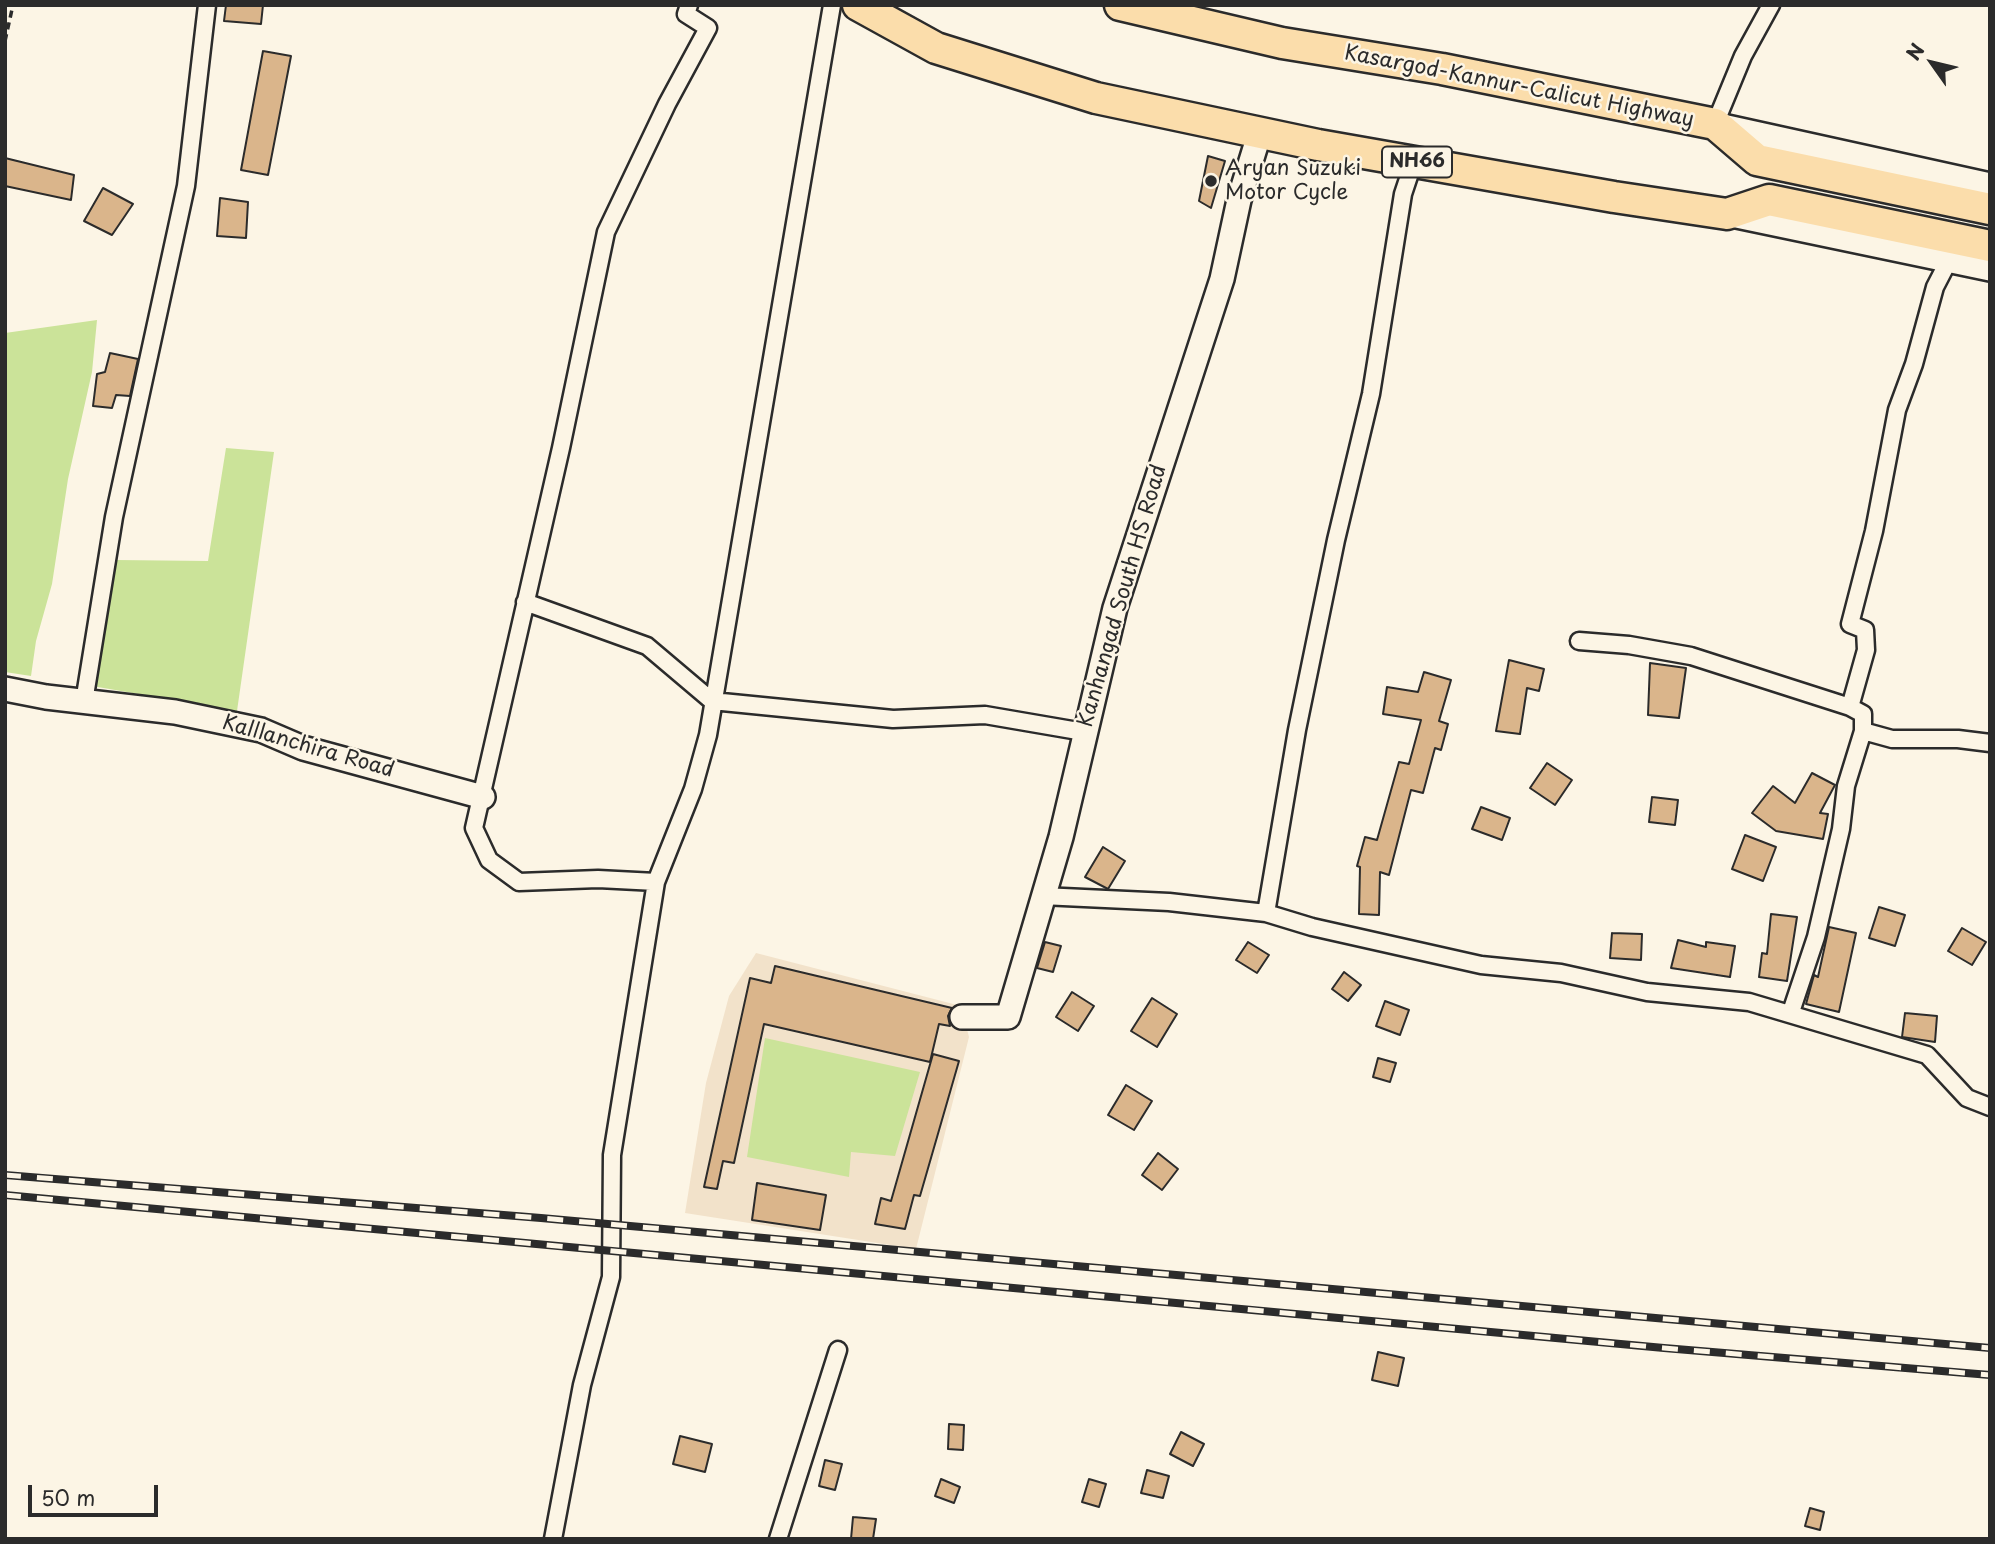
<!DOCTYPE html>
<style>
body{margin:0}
#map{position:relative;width:1995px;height:1544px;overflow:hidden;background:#fcf5e5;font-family:"Playpen Sans",sans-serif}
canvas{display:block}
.frame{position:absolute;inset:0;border:7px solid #2b2b2b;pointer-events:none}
.north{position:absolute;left:1897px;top:28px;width:70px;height:70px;-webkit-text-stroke:5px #fcf5e5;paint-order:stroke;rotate:304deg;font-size:19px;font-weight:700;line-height:28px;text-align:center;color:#2b2b2b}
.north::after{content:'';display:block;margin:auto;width:24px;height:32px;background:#2b2b2b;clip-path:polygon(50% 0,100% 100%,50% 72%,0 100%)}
.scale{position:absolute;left:28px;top:1485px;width:130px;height:32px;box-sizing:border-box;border:4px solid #2b2b2b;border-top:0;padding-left:9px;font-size:21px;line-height:24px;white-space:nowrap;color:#2b2b2b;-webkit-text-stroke:5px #fcf5e5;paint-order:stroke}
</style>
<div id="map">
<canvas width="1995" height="1544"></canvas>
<div class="frame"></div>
<div class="north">N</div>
<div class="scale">50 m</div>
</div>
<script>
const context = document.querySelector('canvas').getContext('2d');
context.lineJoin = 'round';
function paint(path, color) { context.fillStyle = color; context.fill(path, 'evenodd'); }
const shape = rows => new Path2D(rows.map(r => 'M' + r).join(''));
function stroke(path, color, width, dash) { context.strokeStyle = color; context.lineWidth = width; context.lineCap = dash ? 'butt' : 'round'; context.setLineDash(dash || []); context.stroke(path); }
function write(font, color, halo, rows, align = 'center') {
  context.font = font + ' "Playpen Sans",sans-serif'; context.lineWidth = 5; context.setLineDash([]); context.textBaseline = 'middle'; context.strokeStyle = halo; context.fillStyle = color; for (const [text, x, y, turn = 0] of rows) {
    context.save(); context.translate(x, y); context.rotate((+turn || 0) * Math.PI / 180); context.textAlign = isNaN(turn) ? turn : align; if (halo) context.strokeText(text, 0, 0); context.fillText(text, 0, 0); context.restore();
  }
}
paint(shape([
 [756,953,961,1006,969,1037,916,1249,685,1213,706,1083,729,996]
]), '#f2e2ca');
paint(shape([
 [97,320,92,372,68,479,52,584,36,641,31,676,5,672,5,333],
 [226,448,274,452,237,711,92,686,116,560,208,561],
 [765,1038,920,1072,895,1156,851,1152,849,1177,747,1157]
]), '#cbe399');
const building = shape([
 [226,5,263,5,261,24,224,21,226,5],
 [263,51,291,56,268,175,241,170,263,51],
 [1208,156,1225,161,1211,208,1199,201,1208,156],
 [5,158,74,175,71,200,5,186,5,158],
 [103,188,133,204,112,235,84,221,103,188],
 [220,198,248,202,246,238,217,236,220,198],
 [110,353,138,359,130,396,116,395,112,408,93,406,97,374,105,372,110,353],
 [1509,660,1544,669,1539,691,1527,688,1520,734,1496,731,1509,660],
 [1650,663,1686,668,1679,718,1648,715,1650,663],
 [1424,672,1451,680,1439,721,1448,724,1441,750,1435,748,1423,793,1411,790,1389,875,1380,872,1379,915,1359,914,1360,867,1357,866,1365,837,1377,840,1399,762,1409,764,1421,720,1383,714,1387,687,1418,692,1424,672],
 [1547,763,1572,780,1555,805,1530,788,1547,763],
 [1812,773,1835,785,1820,813,1828,814,1823,839,1776,831,1752,813,1773,786,1795,803,1812,773],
 [1652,797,1678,800,1675,825,1649,822,1652,797],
 [1481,807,1510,818,1502,840,1472,829,1481,807],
 [1745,835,1776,847,1763,881,1732,869,1745,835],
 [1103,847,1125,861,1108,889,1085,877,1103,847],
 [1879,907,1905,915,1895,946,1869,938,1879,907],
 [1771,914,1797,917,1787,981,1759,977,1762,953,1767,954,1771,914],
 [1829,927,1856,933,1839,1012,1806,1004,1814,975,1818,977,1829,927],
 [1962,928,1986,942,1972,965,1948,951,1962,928],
 [1612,933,1642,934,1641,960,1610,958,1612,933],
 [1678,940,1706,947,1706,942,1735,946,1730,977,1671,968,1678,940],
 [1045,942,1061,946,1053,972,1037,968,1045,942],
 [1248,942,1269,955,1257,973,1236,960,1248,942],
 [775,966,952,1008,948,1016,950,1026,939,1024,930,1062,764,1024,734,1163,723,1161,717,1189,704,1187,750,978,771,983,775,966],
 [1344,972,1361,985,1348,1001,1332,989,1344,972],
 [1072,992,1094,1006,1078,1031,1056,1017,1072,992],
 [1152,998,1177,1014,1157,1047,1131,1031,1152,998],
 [1385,1001,1409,1010,1400,1035,1376,1026,1385,1001],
 [1905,1013,1937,1016,1935,1042,1902,1037,1905,1013],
 [933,1054,959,1061,920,1196,914,1195,905,1229,875,1224,881,1198,891,1201,933,1054],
 [1378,1058,1396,1063,1390,1082,1373,1077,1378,1058],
 [1126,1085,1152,1101,1134,1130,1108,1115,1126,1085],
 [1158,1153,1178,1169,1162,1190,1142,1175,1158,1153],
 [757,1183,826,1195,820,1230,752,1220,757,1183],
 [1378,1352,1404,1358,1398,1386,1372,1380,1378,1352],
 [949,1424,964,1425,963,1450,948,1449,949,1424],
 [1181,1432,1204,1444,1193,1466,1170,1454,1181,1432],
 [680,1436,712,1444,705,1472,673,1464,680,1436],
 [825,1460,842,1464,835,1490,819,1486,825,1460],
 [1147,1470,1169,1476,1163,1498,1141,1493,1147,1470],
 [941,1479,960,1487,954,1503,935,1496,941,1479],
 [1089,1479,1106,1484,1099,1507,1082,1502,1089,1479],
 [1810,1508,1824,1512,1820,1530,1805,1526,1810,1508],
 [853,1517,876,1519,873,1539,851,1539,853,1517]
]);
paint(building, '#dab58b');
stroke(building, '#2b2b2b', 2);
const street = shape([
 [1715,124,1743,56,1771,5],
 [525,602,647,646,712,701,893,719,985,715,1084,732],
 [1579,641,1629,645,1691,656,1850,707],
 [84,702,114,517,186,186,207,5],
 [1863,731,1892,739,1958,739,1990,743],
 [656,882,693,789,708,735,832,5],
 [1042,896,1169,902,1266,913,1312,927,1481,965,1561,973,1647,992,1749,1002,1927,1055,1967,1098,1990,1107],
 [1266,913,1297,730,1336,540,1371,394,1403,194,1414,161],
 [1791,1012,1816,937,1841,829,1846,786,1863,731,1863,714,1850,707,1866,650,1865,630,1850,624,1874,531,1897,410,1914,364,1935,287,1949,260],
 [553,1539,582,1385,611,1277,612,1155,656,882,598,879,519,882,489,860,474,828,561,448,606,232,667,104,708,28,686,14,689,5],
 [778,1539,838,1350]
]);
const secondary = shape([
 [1718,125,1990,185],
 [1727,214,1990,269],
 [5,689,46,697,175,712,261,730,303,748,483,797],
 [962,1017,1008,1017,1061,837,1115,608,1222,279,1239,200,1260,132]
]);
const highway = shape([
 [858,5,936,48,1096,98,1318,145,1614,197,1727,214,1769,200,1990,246],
 [1120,5,1282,43,1442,69,1715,124,1757,160,1990,209]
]);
stroke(street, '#2b2b2b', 21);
stroke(secondary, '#2b2b2b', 28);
stroke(highway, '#2b2b2b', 35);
stroke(shape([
 [5,41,13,5]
]), '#2b2b2b', 3.5, [7, 5]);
stroke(street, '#fcf5e5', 16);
stroke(secondary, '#fcf5e5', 23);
stroke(highway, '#fbddab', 30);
const rail = shape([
 [5,1175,541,1218,1990,1348],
 [5,1195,1664,1348,1990,1375]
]);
stroke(rail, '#2b2b2b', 8);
stroke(rail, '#fcf5e5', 5, [16]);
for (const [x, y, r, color] of [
 [1211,181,7,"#2b2b2b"]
]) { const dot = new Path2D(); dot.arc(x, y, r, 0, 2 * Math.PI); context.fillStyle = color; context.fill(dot); stroke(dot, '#fcf5e5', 2.5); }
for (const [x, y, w] of [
 [1417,162,70]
]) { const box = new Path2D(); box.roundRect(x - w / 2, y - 15.5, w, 31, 5); context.fillStyle = '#fcf5e5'; context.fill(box); stroke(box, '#2b2b2b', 2); }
write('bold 19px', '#2b2b2b', null, [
 ["NH66",1417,162]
]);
write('21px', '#2b2b2b', '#fcf5e5', [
 ["Kasargod-Kannur-Calicut Highway",1519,87,11],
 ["Kanhangad South HS Road",1123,596,-74],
 ["Kalllanchira Road",308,747,16]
]);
write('21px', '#2b2b2b', '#fcf5e5', [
 ["Aryan Suzuki",1225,169],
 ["Motor Cycle",1225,193]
], 'left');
</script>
